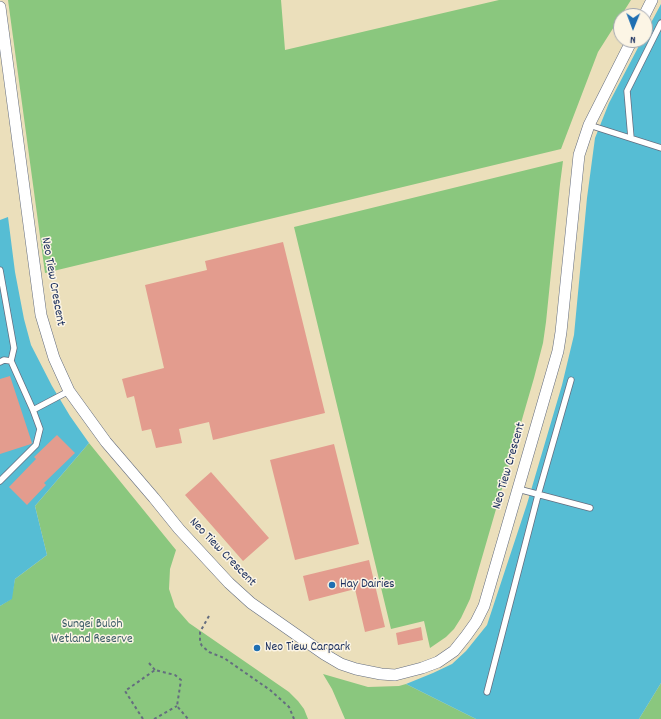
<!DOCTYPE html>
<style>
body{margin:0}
#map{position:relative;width:661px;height:719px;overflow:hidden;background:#ebdfbb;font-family:Dekko,sans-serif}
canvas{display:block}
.north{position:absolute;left:613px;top:8px;width:40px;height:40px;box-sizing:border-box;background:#fcf5e5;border:1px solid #a2a6af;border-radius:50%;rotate:181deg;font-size:11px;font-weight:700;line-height:16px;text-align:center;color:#1b2f5e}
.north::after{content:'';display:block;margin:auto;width:14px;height:18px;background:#1f6fb2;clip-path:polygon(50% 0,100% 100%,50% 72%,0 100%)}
</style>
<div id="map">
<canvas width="661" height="719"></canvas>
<div class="north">N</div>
</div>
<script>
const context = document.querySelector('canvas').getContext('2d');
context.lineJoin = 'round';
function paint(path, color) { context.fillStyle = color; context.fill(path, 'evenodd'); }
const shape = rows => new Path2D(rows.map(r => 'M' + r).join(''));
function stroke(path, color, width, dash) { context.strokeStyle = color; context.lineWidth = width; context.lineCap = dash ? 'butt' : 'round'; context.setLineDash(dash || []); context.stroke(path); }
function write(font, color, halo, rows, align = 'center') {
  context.font = font + ' Dekko,sans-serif'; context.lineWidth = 3; context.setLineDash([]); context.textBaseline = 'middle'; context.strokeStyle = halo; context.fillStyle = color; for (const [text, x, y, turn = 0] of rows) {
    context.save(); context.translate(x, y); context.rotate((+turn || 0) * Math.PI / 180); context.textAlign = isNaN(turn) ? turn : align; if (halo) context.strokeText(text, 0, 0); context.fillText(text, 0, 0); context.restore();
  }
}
paint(shape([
 [8,0,281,0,285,50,499,0,631,0,598,52,561,149,45,273],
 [563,161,560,184,546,322,543,343,534,378,470,599,461,618,454,629,446,637,430,648,424,621,391,629,294,227],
 [89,443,176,550,170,569,169,589,175,607,189,623,289,692,298,701,304,709,308,719,0,719,0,606,11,599,15,579,47,555,35,506],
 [323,674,368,687,399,686,406,684,476,719,345,719,332,689],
 [661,683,661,719,639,719]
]), '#8ac77e');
paint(shape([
 [661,4,661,683,639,719,476,719,406,684,433,673,452,664,466,651,487,625,527,504,562,385,574,335,587,198,595,138,609,103,642,40,645,40,645,34],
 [8,217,15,272,24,319,31,345,52,386,70,416,89,443,35,506,47,555,15,579,12,599,0,606,0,220]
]), '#56bdd4');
paint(shape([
 [283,242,325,413,213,440,209,422,179,429,182,443,156,448,151,429,142,431,134,396,127,398,122,379,164,368,145,285,207,270,205,261],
 [10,376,32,443,31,444,0,454,0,379],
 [57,435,75,453,44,483,46,485,27,505,9,487,36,459,34,457],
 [334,444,359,544,295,560,270,460],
 [211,472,269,538,243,561,185,495],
 [369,560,385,627,365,632,355,589,309,601,303,576],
 [421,627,423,640,398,645,396,633]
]), '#e39c8e');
const service = shape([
 [589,125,661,148],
 [631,138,627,91,661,23],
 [0,270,14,348,11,361,33,410,40,429,36,445,0,481],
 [0,362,4,360,11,361],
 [33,410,69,391],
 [518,489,590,508],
 [487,692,538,495,571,380]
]);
const minor = shape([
 [0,7,41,315,54,358,69,391,106,442,154,498,179,529,229,583,251,603,324,654,341,664,356,669,381,674,395,675,422,668,438,662,454,651,466,636,476,622,484,606,558,351,561,332,579,155,589,125,632,40],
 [644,16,652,0]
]);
stroke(service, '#646d7f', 7);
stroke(minor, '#646d7f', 12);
stroke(shape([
 [209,616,200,632,200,642,202,646,209,652,224,658,270,690,289,707,294,719],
 [149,663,155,670],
 [143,719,125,691,155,670,175,675,181,680,177,706,188,719],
 [154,719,177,706]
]), '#646d7f', 2, [3, 3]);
stroke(service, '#fff', 5.5);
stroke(minor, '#fff', 11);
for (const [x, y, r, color] of [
 [332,585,4,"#1f6fb2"],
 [257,648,4,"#1f6fb2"]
]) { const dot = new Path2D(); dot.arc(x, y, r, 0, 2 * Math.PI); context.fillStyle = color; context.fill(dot); stroke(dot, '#fcf5e5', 1.5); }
write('13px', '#1b2f5e', '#fcf5e5', [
 ["Neo Tiew Crescent",52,282,80],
 ["Neo Tiew Crescent",510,466,-74],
 ["Neo Tiew Crescent",222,553,46]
]);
write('13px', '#1b2f5e', '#fcf5e5', [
 ["Hay Dairies",340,585],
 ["Neo Tiew Carpark",265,648]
], 'left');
write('13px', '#3c5d68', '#fcf5e5', [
 ["Sungei Buloh",92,625],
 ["Wetland Reserve",92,640]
]);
</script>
